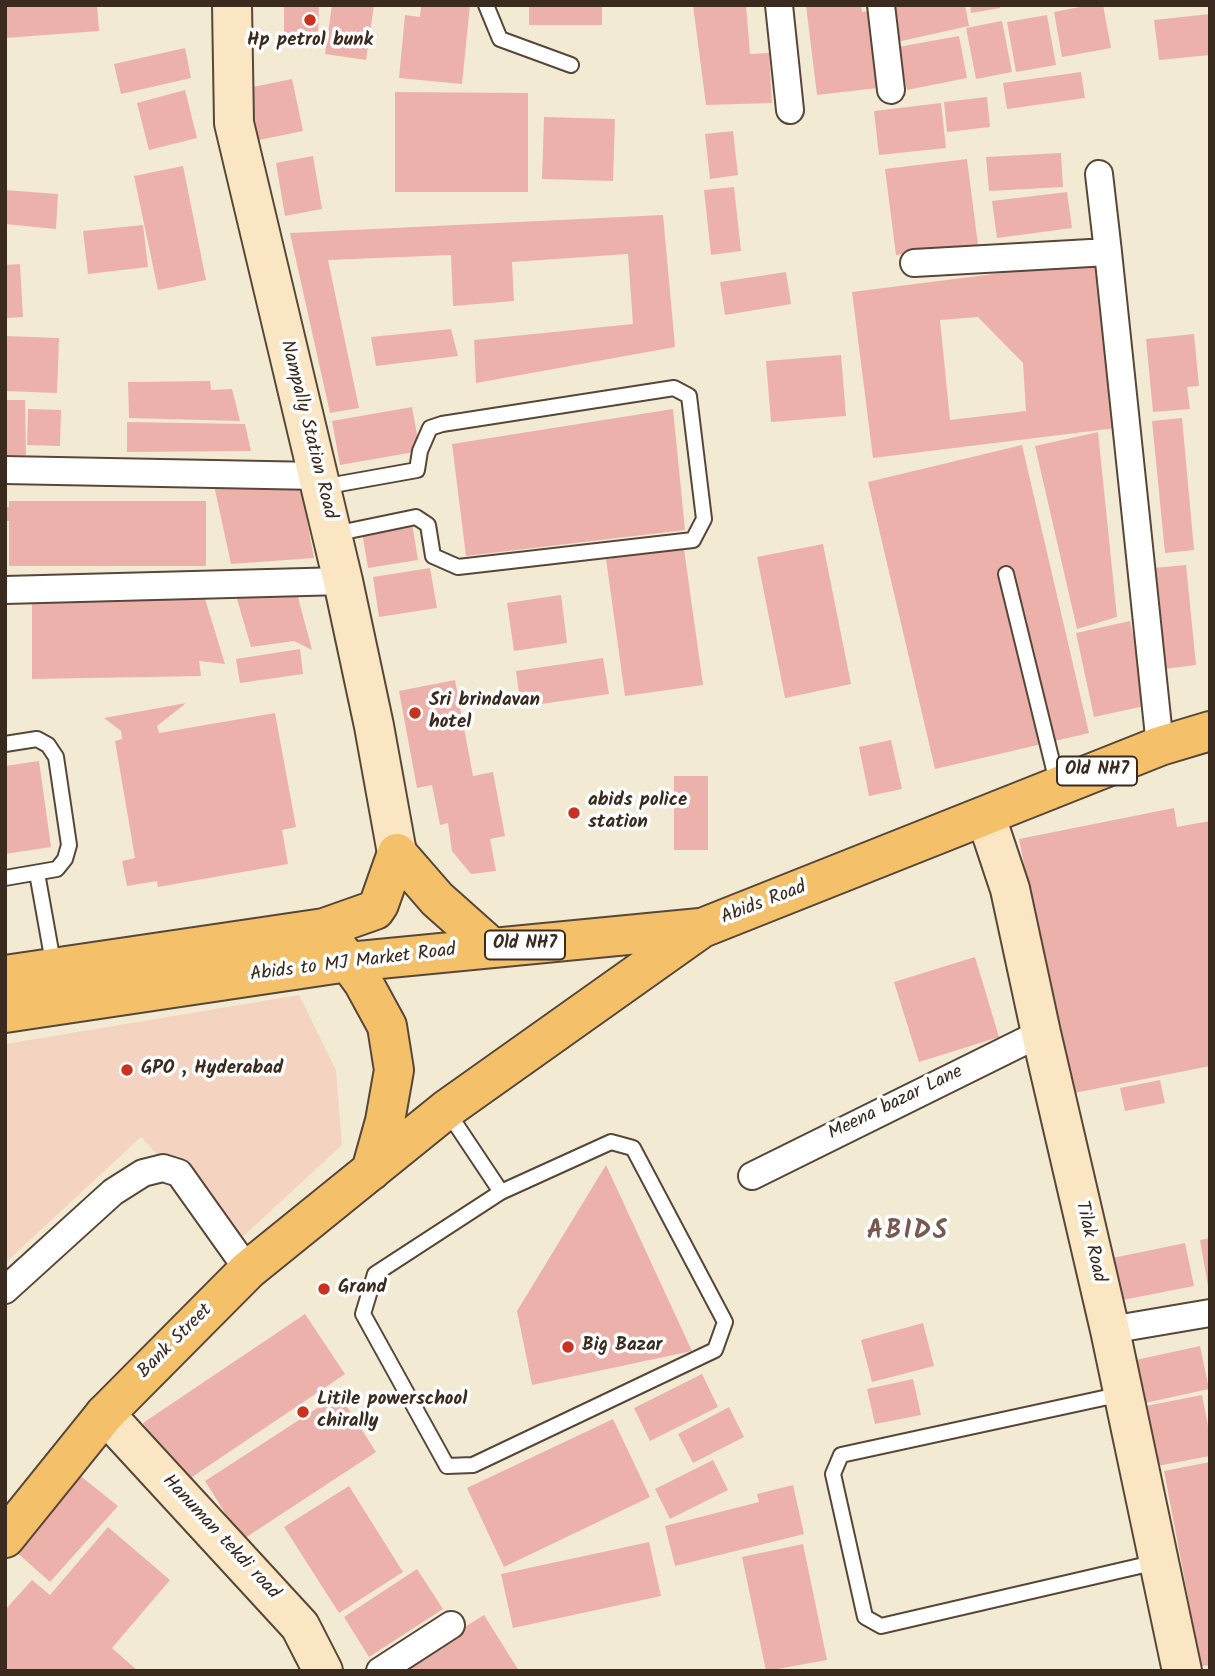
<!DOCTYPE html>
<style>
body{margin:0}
#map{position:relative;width:1215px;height:1676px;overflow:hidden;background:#f3ead4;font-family:Kalam,sans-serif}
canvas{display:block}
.frame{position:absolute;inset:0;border:7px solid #3b2a1e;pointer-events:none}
</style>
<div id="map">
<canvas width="1215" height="1676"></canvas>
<div class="frame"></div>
</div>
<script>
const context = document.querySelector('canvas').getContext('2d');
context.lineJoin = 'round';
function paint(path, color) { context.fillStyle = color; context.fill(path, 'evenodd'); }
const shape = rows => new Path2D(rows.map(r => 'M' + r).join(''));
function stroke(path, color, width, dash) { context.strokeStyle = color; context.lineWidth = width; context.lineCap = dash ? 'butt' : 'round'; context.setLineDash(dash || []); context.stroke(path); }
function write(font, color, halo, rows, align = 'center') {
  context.font = font + ' Kalam,sans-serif'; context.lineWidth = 7; context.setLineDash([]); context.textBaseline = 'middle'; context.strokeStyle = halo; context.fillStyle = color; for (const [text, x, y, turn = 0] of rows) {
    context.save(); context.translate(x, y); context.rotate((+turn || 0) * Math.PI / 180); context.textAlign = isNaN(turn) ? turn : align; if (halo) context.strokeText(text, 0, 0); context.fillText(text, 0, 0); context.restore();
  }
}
paint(shape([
 [299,995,336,1070,342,1145,237,1242,141,1137,5,1263,5,1044]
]), '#f4d3c0');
paint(shape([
 [5,5,97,5,99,31,5,38],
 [284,5,319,5,318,36,284,35],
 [332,5,374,5,366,60,325,54],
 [423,5,470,5,462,84,399,78,405,15,420,17,421,6],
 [529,5,602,5,602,25,529,25],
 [693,5,746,5,750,54,769,53,772,103,706,105],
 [806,5,861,5,862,12,877,10,886,87,817,95],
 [889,5,965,5,969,26,897,42],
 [970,5,1000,5,1000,8,971,13],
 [1090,5,1103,5,1111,48,1062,57,1054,12],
 [1210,14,1210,55,1159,60,1154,20],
 [1047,15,1056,65,1016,72,1007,22],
 [1002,21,1012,72,976,79,966,28],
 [959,36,967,78,907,90,898,47],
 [185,48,191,78,121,94,114,64],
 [1081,72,1085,98,1007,109,1003,83],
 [292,79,303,131,259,140,248,88],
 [185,90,197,138,149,150,137,103],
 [395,92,528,93,528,192,395,192],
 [987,97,990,127,947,132,944,102],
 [941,103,946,148,879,155,874,111],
 [544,117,615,119,613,181,542,179],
 [733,131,738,175,710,179,705,134],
 [1061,153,1063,187,989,191,986,157],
 [313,156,322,209,285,216,276,163],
 [967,159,978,245,896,255,885,169],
 [183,166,206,280,158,290,134,176],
 [734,187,741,251,711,255,704,190],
 [5,190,58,194,56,229,5,224],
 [1067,192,1072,228,997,238,992,201],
 [663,215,675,347,476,383,474,340,633,324,628,254,512,262,514,301,453,306,451,255,328,260,359,408,330,413,290,233],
 [143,225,148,267,88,274,83,231],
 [1096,261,1116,428,873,458,852,292],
 [978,317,1023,363,1026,411,950,420,940,320],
 [20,264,23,317,5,318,5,265],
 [786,272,791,304,725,315,720,282],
 [451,329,458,356,376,366,371,337],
 [1194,334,1199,386,1187,387,1190,409,1153,412,1146,339],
 [5,336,59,338,57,393,5,391],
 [841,355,846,416,771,422,766,361],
 [210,381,211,390,232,389,240,421,129,418,128,382],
 [5,400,25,400,26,455,5,455],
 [412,407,420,451,340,465,332,421],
 [28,409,61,410,60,446,27,445],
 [673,409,685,530,466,556,452,444],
 [1182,418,1194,550,1165,553,1152,421],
 [127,422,245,424,251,451,127,452],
 [1098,432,1117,617,1077,629,1035,446],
 [1022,445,1089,733,935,769,868,482],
 [300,483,314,558,231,564,214,485],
 [9,501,206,501,206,566,9,566,9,521,5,521,5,507,9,507],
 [412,523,418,560,368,568,362,532],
 [823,544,851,684,785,698,757,557],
 [684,549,703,685,625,696,606,559],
 [1186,565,1196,665,1164,669,1154,568],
 [430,568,437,608,379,617,373,577],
 [295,586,312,650,294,641,251,647,235,592],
 [561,595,567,643,514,651,507,603],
 [32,596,205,599,225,664,199,661,201,676,32,679],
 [1130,621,1149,705,1094,717,1076,633],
 [300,649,303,674,240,683,236,659],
 [603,658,609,694,521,707,516,671],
 [455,680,473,776,493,772,505,836,490,839,496,871,471,874,452,851,448,823,440,825,432,785,417,788,399,691],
 [186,703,157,726,159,733,275,713,296,827,282,830,288,864,158,887,157,881,127,886,122,861,135,858,115,741,122,739,121,731,104,718],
 [891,740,902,789,869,796,859,747],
 [39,761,51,847,5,854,5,766],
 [674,776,708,776,708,850,674,850],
 [1174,808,1177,827,1210,821,1210,1066,1069,1094,1019,839],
 [975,957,999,1037,919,1062,894,982],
 [1160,1080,1165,1103,1125,1111,1120,1088],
 [606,1165,692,1351,532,1385,517,1311],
 [1210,1238,1210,1286,1208,1286,1200,1240],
 [1185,1243,1194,1286,1107,1303,1098,1261],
 [305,1314,345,1374,183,1483,143,1423],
 [923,1323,934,1366,872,1382,861,1340],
 [1200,1346,1209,1389,1131,1406,1122,1363],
 [702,1374,718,1407,650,1441,634,1408],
 [913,1379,921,1415,875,1424,867,1389],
 [339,1394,376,1452,242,1540,205,1481],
 [1202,1395,1210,1436,1210,1456,1157,1466,1146,1406],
 [729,1407,744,1437,693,1463,678,1434],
 [613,1419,650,1497,504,1567,467,1488],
 [713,1460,728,1490,670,1519,655,1489],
 [1210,1462,1210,1665,1201,1666,1164,1471],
 [78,1474,118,1506,50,1582,5,1542],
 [793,1485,804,1534,675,1566,665,1526,759,1502,757,1494],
 [349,1486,403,1572,339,1613,284,1527],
 [108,1527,170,1580,112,1648,138,1671,5,1671,5,1610,32,1580,50,1595],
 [649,1542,661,1596,513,1628,501,1574],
 [803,1544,827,1660,766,1671,742,1557],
 [417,1569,443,1609,369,1657,344,1617],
 [484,1615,519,1671,395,1671]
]), '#edb1ab');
const lane = shape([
 [486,5,500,39,571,65],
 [322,487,417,470,420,451,430,428,442,424,674,388,689,396,704,519,693,540,458,567,433,556,428,525,416,517,334,534],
 [1006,574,1058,786],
 [5,744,37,739,48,745,56,757,69,845,65,859,57,869,5,878],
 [37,873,54,968],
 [447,1111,501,1192,375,1274,363,1314,447,1466,473,1465,715,1350,725,1322,633,1148,611,1142,501,1192],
 [1122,1394,841,1455,833,1474,865,1617,881,1626,1157,1562]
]);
const street = shape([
 [779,5,790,110],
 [881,5,891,90],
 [1099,174,1108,252],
 [914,263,1108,252,1160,746],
 [5,470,318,476],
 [5,590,343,581],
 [752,1176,1041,1033],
 [5,1290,113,1192,143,1173,163,1168,179,1173,248,1270],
 [1110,1330,1210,1313],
 [380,1671,451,1625]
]);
const secondary = shape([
 [232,5,234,123,343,581,374,726,397,853],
 [986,817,1010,889,1041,1033,1110,1330,1182,1671],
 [105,1414,300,1626,323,1671]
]);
const primary = shape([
 [335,944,363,982,387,1026,394,1070,385,1121,371,1171],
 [5,975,324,928,375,910,379,904,397,853,437,899,492,948],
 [5,1013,348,962,700,928],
 [5,1538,105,1414,248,1270,447,1109,702,928,1160,746,1210,731]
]);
stroke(lane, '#574739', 18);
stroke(street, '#574739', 30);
stroke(secondary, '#574739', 42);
stroke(primary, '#574739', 42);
stroke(lane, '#fff', 14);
stroke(street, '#fff', 26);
stroke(secondary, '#fbe6c3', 38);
stroke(primary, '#f4c16a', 38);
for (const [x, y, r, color] of [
 [310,20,7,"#c8321e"],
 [415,713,7,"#c8321e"],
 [574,813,7,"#c8321e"],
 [127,1070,7,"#c8321e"],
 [324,1289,7,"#c8321e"],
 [568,1347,7,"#c8321e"],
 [303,1412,7,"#c8321e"]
]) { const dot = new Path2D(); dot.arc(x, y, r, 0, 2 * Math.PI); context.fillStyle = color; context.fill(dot); stroke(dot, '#fff', 2.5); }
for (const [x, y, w] of [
 [1097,771,80],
 [525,945,80]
]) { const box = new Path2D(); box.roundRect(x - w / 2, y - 14.5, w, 29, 5); context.fillStyle = '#fff'; context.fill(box); stroke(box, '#3b2a1e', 2); }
write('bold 18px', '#3b2a1e', null, [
 ["Old NH7",1097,771],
 ["Old NH7",525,945]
]);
write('bold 19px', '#3b2a1e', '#fff', [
 ["Hp petrol bunk",310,42,"center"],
 ["Sri brindavan",429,702],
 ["hotel",429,724],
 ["abids police",588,802],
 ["station",588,824],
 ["GPO , Hyderabad",141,1070],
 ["Grand",338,1289],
 ["Big Bazar",582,1347],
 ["Litile powerschool",317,1401],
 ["chirally",317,1423]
], 'left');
write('19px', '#3b2a1e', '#fff', [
 ["Nampally Station Road",307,430,76],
 ["Abids Road",764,904,-21],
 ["Abids to MJ Market Road",353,964,-7],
 ["Meena bazar Lane",896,1104,-26],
 ["Tilak Road",1089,1242,77],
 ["Bank Street",176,1342,-45],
 ["Hanuman tekdi road",220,1538,47]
]);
context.letterSpacing = '2px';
write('bold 26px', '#79594f', '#fff', [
 ["ABIDS",908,1234]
]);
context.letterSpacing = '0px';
</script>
